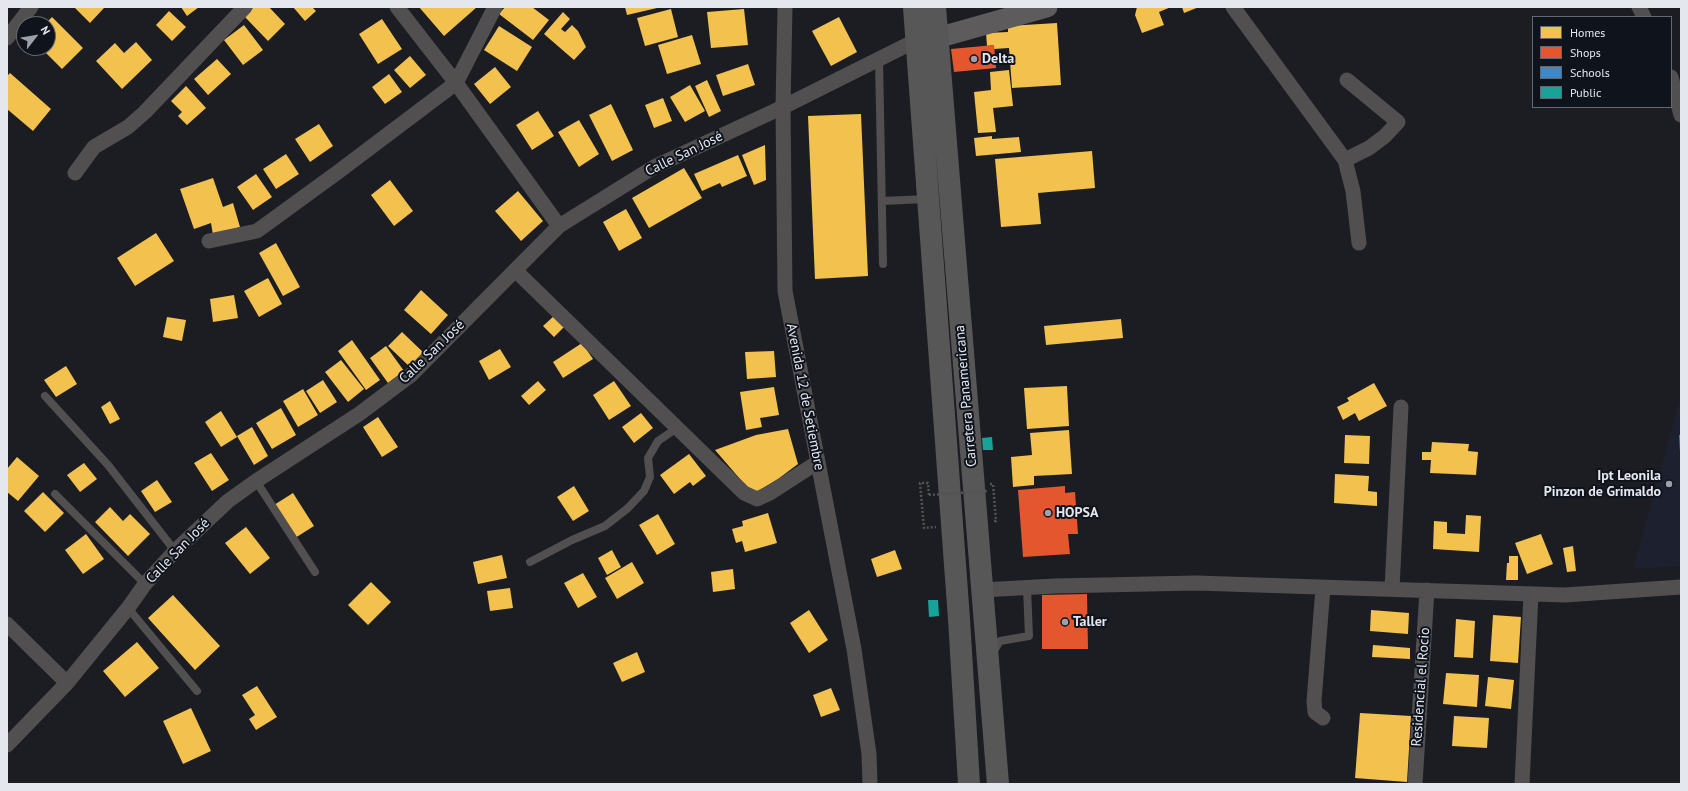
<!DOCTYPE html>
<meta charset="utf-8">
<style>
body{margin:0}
#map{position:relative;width:1688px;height:791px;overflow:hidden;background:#1c1d22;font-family:"PT Sans",sans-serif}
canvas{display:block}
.frame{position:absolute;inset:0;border:8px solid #e4e7ee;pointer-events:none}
.legend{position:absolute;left:1532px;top:16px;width:140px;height:92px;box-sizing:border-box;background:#0f131c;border:1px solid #646870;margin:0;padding:5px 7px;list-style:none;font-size:12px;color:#e4e7ee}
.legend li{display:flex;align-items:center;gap:8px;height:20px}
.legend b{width:20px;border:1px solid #646870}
.north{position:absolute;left:16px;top:16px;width:40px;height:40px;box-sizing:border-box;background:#0f131c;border:1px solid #646870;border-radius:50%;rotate:59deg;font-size:11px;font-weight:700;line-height:16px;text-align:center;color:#e4e7ee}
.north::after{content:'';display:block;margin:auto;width:14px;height:18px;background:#9ea0a7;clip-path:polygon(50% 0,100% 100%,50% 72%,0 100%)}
</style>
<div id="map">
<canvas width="1688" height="791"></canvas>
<div class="frame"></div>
<ul class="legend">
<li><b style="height:11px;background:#f2c14e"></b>Homes</li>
<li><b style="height:11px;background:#e4572e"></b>Shops</li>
<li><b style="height:11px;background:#3f88c5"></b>Schools</li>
<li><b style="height:11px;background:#17a398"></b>Public</li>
</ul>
<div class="north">N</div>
</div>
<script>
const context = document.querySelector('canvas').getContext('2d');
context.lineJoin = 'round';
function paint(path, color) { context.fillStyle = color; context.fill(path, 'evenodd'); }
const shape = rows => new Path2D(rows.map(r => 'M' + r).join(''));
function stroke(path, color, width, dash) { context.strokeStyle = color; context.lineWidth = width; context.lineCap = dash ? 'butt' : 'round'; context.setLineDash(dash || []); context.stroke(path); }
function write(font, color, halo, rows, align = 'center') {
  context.font = font + ' "PT Sans",sans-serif'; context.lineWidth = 4; context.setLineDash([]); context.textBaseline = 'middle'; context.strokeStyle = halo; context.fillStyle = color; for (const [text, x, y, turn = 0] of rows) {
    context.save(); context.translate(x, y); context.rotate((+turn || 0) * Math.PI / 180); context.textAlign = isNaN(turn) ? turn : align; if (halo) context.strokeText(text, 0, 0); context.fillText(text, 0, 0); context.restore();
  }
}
paint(shape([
 [1681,396,1681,566,1633,569,1679,403]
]), '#1c202f');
paint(shape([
 [74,7,103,7,104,8,90,23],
 [181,7,199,7,187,16],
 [254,7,269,7,285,24,268,41,244,16],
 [293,7,312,7,316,11,305,21],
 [419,7,477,7,444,36],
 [505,7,532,7,549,20,533,40,499,14],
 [625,7,657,7,657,8,627,15],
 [1137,7,1171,7,1159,12,1164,25,1142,33,1135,15],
 [1182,7,1199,7,1184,13],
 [671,9,678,37,645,46,637,18],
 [744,9,748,45,711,48,707,12],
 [169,11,186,27,172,41,156,25],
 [563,12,570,19,561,29,565,32,572,25,578,31,586,47,574,60,544,34],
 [52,17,83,48,62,69,41,48,48,48,48,24,45,24],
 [839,17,857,52,831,66,812,31],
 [382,19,402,49,378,64,359,34],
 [1057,23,1061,85,1012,88,1009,48,994,49,994,45,987,46,986,33,1008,32,1008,26],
 [244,25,263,50,243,65,224,40],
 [499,26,532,47,517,71,484,50],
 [692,35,701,64,667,74,658,45],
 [136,42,152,60,122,89,96,61,115,43,124,53],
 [410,56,426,75,410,88,394,70],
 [217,59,231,74,208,95,194,79],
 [748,64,755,85,723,96,716,75],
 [495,67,511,87,490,104,474,84],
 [1009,70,1013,106,993,108,996,132,978,133,974,92,991,90,990,72],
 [10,73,51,109,33,131,7,109,7,76],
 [389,74,402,92,385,104,372,87],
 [707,80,721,111,709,117,695,86],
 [690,85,705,111,685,122,670,97],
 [186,86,206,108,187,125,178,116,182,112,171,101],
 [663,98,672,121,654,128,645,105],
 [611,104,633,150,612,161,589,115],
 [538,111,554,136,532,150,516,125],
 [861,114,868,276,815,279,808,116],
 [579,120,599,154,579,167,558,132],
 [319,124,333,146,310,162,295,139],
 [992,136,992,139,1019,137,1021,152,976,156,974,138],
 [765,145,766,180,754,185,742,155],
 [1092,151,1095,188,1038,193,1041,224,1001,227,995,159],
 [286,154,299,174,276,189,263,169],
 [738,155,747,176,722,187,720,183,702,191,694,174],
 [684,168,702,198,649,228,632,198],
 [256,174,272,197,253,210,237,187],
 [213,178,223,207,233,203,240,227,213,235,211,223,194,229,180,189],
 [390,180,413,211,394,226,371,195],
 [518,191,543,221,521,241,495,211],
 [626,209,642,238,619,251,603,222],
 [156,233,174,261,135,286,117,258],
 [276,243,300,287,283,296,259,253],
 [268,278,282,304,259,317,244,291],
 [421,290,448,315,431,334,404,310],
 [234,295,238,318,213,322,210,299],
 [555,315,565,326,554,337,543,326],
 [167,317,186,320,182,341,163,337],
 [1121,319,1123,338,1046,345,1044,326],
 [402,332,425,354,411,368,388,346],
 [352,340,380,380,366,390,338,351],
 [582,343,593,359,563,378,553,362],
 [386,346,404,371,388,383,370,358],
 [500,349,511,367,489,380,479,361],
 [774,351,776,377,747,379,745,352],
 [341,360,364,389,348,402,325,372],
 [66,366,77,384,56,397,44,380],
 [323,380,337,402,320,413,306,391],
 [538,381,546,390,529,405,521,396],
 [614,381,631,406,609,420,593,395],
 [1374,383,1387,406,1359,421,1355,413,1343,420,1337,407,1349,401,1347,398],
 [1067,386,1069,426,1027,429,1024,388],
 [774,387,779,415,760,418,762,427,746,430,740,392],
 [303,389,318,415,298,427,283,401],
 [110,401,120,419,110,424,101,407],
 [281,408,296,435,272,449,256,423],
 [221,411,237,437,221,447,205,422],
 [641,413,653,428,634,443,622,427],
 [378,417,398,447,382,457,363,427],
 [252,427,268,456,254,465,237,436],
 [788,429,798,464,778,479,753,494,715,450,756,435],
 [1069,430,1072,474,1034,476,1034,485,1013,487,1011,457,1032,455,1030,433],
 [1345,435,1370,436,1369,464,1344,463],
 [1432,442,1469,444,1468,451,1478,452,1476,475,1430,473,1431,460,1422,460,1422,452,1431,452],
 [211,453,229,480,212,491,194,463],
 [689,454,706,476,693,486,690,482,674,494,660,475],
 [17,457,39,476,18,501,7,492,7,469],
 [84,463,97,479,80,492,67,475],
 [1335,474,1369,476,1368,491,1377,492,1377,506,1334,503],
 [157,480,172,502,155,512,141,491],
 [574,486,589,511,573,521,557,497],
 [43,492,64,513,45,532,24,511],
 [293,493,314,526,295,538,274,505],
 [110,507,123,521,130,514,150,534,128,556,95,522],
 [768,513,777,543,745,552,742,541,736,543,732,529,743,526,742,521],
 [658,514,675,544,657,555,639,525],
 [1466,515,1481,516,1479,552,1433,549,1434,521,1447,522,1447,533,1465,534],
 [246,527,270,558,250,574,225,543],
 [86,534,104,559,83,574,65,550],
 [1541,534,1553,564,1527,574,1515,543],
 [1573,546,1576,571,1567,572,1563,548],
 [612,550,621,567,607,575,598,558],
 [895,550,902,569,877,577,871,559],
 [502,555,507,578,478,584,473,562],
 [1509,556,1518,556,1518,580,1506,580,1507,563,1509,563],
 [632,562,644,583,617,599,605,578],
 [733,569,735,589,713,592,711,572],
 [583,573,597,597,578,608,564,583],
 [371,582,391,602,368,625,348,605],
 [510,588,513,608,490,611,487,591],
 [173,595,220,646,195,670,148,618],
 [809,610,828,640,809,653,790,623],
 [1371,610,1409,613,1408,634,1370,631],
 [1493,615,1521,617,1518,663,1490,661],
 [1456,619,1475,621,1473,658,1454,657],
 [137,642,159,668,125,697,103,671],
 [1373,645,1410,648,1410,659,1372,657],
 [637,652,645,672,622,682,613,663],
 [1446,673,1479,675,1477,707,1443,704],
 [1488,677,1514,680,1511,709,1485,706],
 [257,686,277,717,256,730,249,719,255,715,242,695],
 [831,688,840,710,821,717,813,695],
 [191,708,211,751,183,764,163,721],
 [1360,713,1411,716,1407,782,1355,778],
 [1454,716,1489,718,1487,748,1452,746]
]), '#f2c14e');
paint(shape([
 [994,45,996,68,954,72,951,49],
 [1065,486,1065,493,1075,492,1078,534,1068,534,1070,554,1023,557,1018,490],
 [1087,594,1088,649,1042,649,1042,595]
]), '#e4572e');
paint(shape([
 [1679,435,1681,435,1681,452,1680,452]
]), '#3f88c5');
paint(shape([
 [992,437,993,450,983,450,982,438],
 [928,600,938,600,939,616,929,617]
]), '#17a398');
stroke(shape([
 [990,484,993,484,996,521,993,521],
 [929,495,928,483,920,483,924,528,936,527]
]), '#535354', 2.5, [2, 2]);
stroke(shape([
 [879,59,883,264],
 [882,201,927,199],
 [45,396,108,465,175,551],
 [256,481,315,572],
 [55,494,145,584],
 [530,562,572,540,605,526,628,508,644,491,650,477,648,458,658,441,677,428],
 [128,608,197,691],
 [992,654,1000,641,1029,636,1027,588]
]), '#514f4f', 8);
stroke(shape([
 [397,7,456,83,559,226],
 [785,7,783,107,785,291,854,649,869,754,870,784],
 [1233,7,1345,160,1353,191,1359,243],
 [1639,7,1644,17],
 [7,38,31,7],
 [1671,77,1681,115],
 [1345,160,1369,148,1385,136,1398,122,1347,80],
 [75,173,94,147,128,127,145,112,245,7],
 [209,241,257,231,338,172,456,83,495,7],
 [515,270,744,493,757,499,770,493,818,462],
 [1323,588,1314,701,1315,712,1323,718],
 [1392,589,1401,407],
 [982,590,1055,586,1196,583,1565,595,1681,587],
 [7,624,67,683],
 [7,745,67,683,128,608,145,584,175,551,228,501,256,481,359,414,411,375,559,226,654,167,783,107,917,40],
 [1415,784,1427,590],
 [1522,784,1531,594]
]), '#514f4f', 15);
stroke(shape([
 [937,38,1047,7]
]), '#5d5b5b', 21);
stroke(shape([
 [914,7,959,619,969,784],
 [935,7,998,784]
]), '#585758', 22);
stroke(shape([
 [929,495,988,491]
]), '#535354', 2.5, [2, 2]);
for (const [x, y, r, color] of [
 [974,59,4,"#9ea0a7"],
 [1669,484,4,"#9ea0a7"],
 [1048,513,4,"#9ea0a7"],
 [1065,622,4,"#9ea0a7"]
]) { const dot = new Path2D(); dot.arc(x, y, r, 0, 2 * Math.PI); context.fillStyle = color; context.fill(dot); stroke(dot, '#0f131c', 1.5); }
write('bold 14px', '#e4e7ee', '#0f131c', [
 ["Delta",982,59],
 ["Ipt Leonila",1661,476,"right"],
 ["Pinzon de Grimaldo",1661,492,"right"],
 ["HOPSA",1056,513],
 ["Taller",1073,622]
], 'left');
write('14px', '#e4e7ee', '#0f131c', [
 ["Calle San José",684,154,-26],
 ["Calle San José",432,352,-44],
 ["Carretera Panamericana",966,396,-95],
 ["Avenida 12 de Setiembre",805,397,79],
 ["Calle San José",178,551,-46],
 ["Residencial el Rocio",1421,687,-86]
]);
</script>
